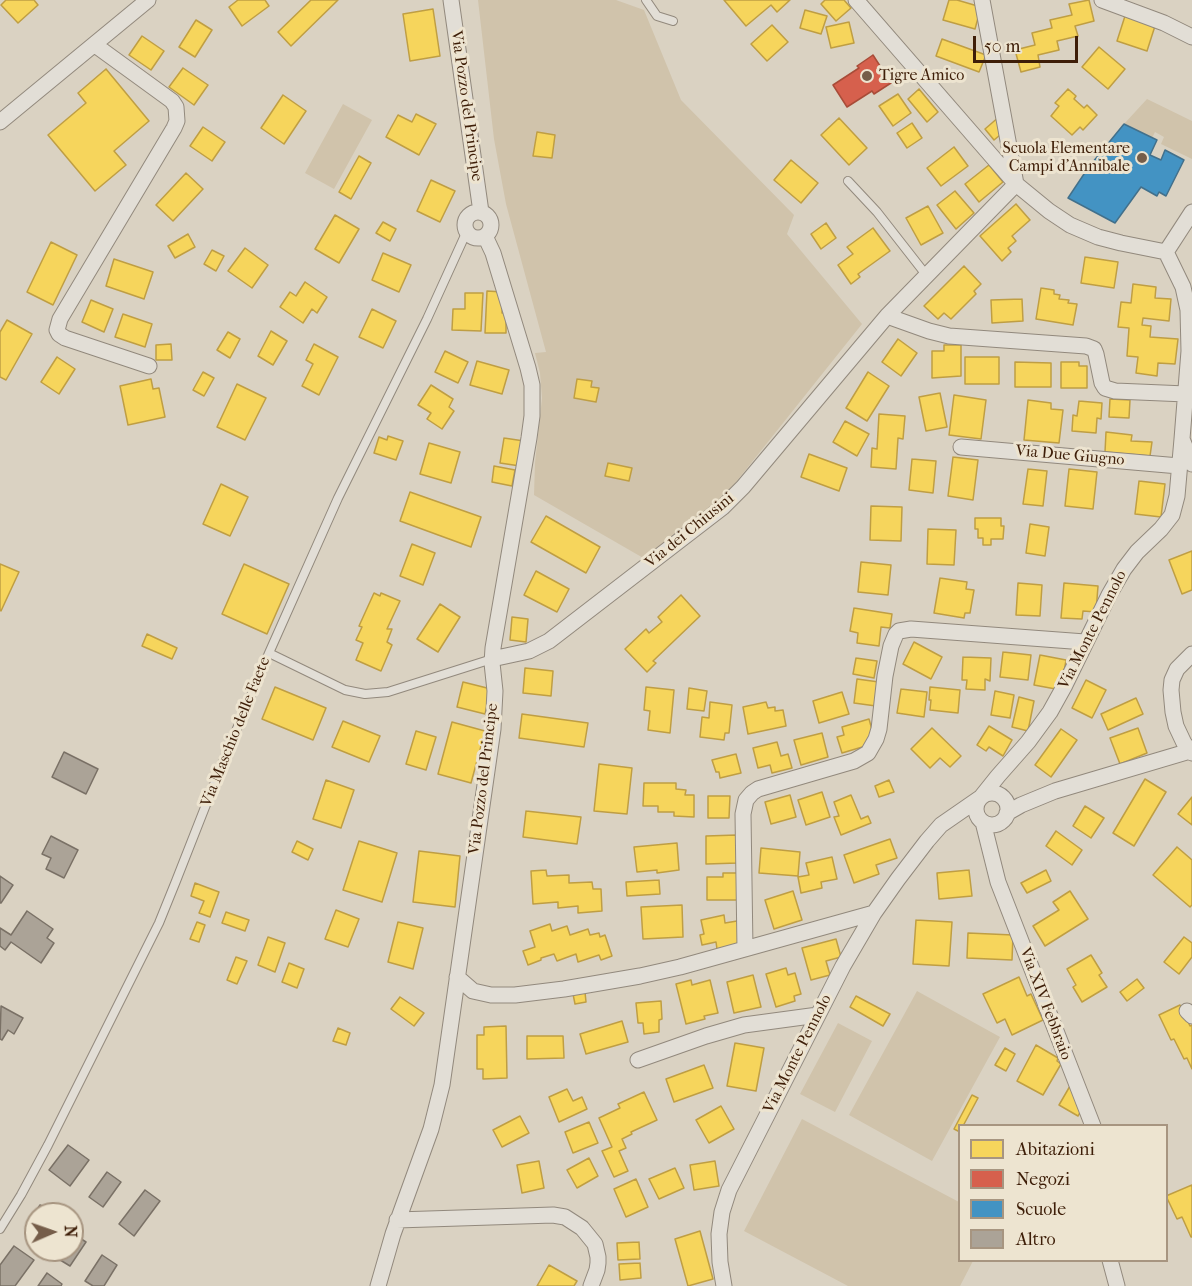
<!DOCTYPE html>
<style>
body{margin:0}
#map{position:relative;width:1192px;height:1286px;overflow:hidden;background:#dad2c2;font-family:"IM FELL French Canon",serif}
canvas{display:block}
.legend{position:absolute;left:958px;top:1124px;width:210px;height:138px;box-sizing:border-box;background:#ede4d0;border:2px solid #a79580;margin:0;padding:8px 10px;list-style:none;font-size:18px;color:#3e1e08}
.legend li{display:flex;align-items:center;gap:12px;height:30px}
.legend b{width:30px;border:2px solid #a79580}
.north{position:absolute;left:24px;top:1202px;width:60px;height:60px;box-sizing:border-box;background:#ede4d0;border:2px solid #a79580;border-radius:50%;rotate:88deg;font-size:16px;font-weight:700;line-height:24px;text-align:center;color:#3e1e08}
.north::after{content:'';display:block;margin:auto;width:21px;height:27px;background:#755d49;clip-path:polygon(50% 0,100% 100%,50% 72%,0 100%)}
.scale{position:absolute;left:973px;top:36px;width:105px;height:27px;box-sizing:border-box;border:3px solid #3e1e08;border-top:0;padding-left:8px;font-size:18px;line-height:21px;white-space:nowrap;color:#3e1e08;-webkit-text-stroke:4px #ede4d0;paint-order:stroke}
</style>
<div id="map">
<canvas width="1192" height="1286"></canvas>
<ul class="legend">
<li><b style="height:16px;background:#f6d55c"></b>Abitazioni</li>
<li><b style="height:16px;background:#d6604d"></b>Negozi</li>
<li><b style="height:16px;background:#4393c3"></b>Scuole</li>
<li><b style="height:16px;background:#aba397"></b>Altro</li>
</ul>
<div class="north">N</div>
<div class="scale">50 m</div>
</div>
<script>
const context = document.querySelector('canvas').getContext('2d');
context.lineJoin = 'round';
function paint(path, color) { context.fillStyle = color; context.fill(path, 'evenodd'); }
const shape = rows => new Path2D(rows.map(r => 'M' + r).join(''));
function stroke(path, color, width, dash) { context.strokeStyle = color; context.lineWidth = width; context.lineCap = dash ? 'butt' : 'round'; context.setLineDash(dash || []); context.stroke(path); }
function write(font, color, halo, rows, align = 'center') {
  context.font = font + ' "IM FELL French Canon",serif'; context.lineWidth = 6; context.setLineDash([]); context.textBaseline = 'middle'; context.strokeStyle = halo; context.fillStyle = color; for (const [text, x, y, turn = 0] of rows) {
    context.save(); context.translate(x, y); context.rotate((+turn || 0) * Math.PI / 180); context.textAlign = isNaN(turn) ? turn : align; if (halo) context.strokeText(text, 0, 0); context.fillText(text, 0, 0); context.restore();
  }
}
paint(shape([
 [478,0,616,0,644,10,681,100,794,215,787,234,862,324,732,487,717,503,645,559,534,495,535,463,542,398,540,373,535,353,546,352,506,204,494,139],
 [536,132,555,135,552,158,534,156],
 [577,379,592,381,591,387,599,388,596,402,574,398],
 [1147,99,1192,121,1192,159,1161,144,1164,137,1155,132,1152,138,1124,124],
 [343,104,372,120,334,189,305,173],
 [917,991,1000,1037,932,1161,849,1115],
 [838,1023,872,1041,835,1112,800,1094],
 [802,1119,959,1202,960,1260,973,1261,960,1286,848,1286,744,1231]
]), '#d0c3ab');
const homes = shape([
 [6,0,34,0,38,5,18,23,1,5,6,0],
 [238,0,265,0,269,6,242,26,229,7,238,0],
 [311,0,338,0,291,46,278,32,311,0],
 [724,0,790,0,777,12,771,5,746,26,724,0],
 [825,0,844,0,851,8,836,21,821,4,825,0],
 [949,0,957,0,981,7,975,29,943,20,949,0],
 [1089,0,1094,21,1075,26,1078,36,1057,41,1059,50,1038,55,1040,67,1021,72,1015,50,1035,45,1032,33,1052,28,1050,20,1072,15,1069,4,1089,0],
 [433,9,440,56,410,61,403,14,433,9],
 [805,10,827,16,821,34,800,28,805,10],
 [1125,16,1155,26,1147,51,1117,41,1125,16],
 [196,20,212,30,195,57,179,47,196,20],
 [849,22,854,43,831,48,826,27,849,22],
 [772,25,788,42,767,61,751,44,772,25],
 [142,36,164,51,151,70,129,55,142,36],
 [942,39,986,55,979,72,936,56,942,39],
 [1099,47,1125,69,1108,89,1082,67,1099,47],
 [183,68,208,85,194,105,169,87,183,68],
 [106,69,149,121,114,151,126,165,95,191,48,135,86,103,78,93,106,69],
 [919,89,938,112,927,122,908,99,919,89],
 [1068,89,1076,96,1074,99,1084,108,1087,105,1097,115,1083,130,1080,127,1072,135,1051,116,1059,106,1055,103,1068,89],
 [898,94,911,113,893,126,879,106,898,94],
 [283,95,306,111,284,144,261,128,283,95],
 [416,114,436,124,419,155,386,137,398,115,412,122,416,114],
 [1000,116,1005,131,994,140,985,129,1000,116],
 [839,118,867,148,849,165,821,135,839,118],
 [912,123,922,138,907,148,897,133,912,123],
 [203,127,225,142,212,161,190,146,203,127],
 [537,132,555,135,552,158,533,156,537,132],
 [954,147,968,166,941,186,927,168,954,147],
 [359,156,371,163,351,199,339,192,359,156],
 [791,160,818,183,801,203,774,180,791,160],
 [989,165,1003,182,979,202,965,184,989,165],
 [186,173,203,189,173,221,156,205,186,173],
 [431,180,455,191,440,222,417,211,431,180],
 [955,191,974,213,956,229,937,205,955,191],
 [1016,204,1030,220,1012,236,1016,241,1008,248,1011,252,1002,261,980,236,1016,204],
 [928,206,943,233,921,245,906,218,928,206],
 [335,215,359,229,339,263,315,249,335,215],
 [383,222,396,229,390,241,376,233,383,222],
 [826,223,836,238,821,249,811,234,826,223],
 [873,228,890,251,858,274,860,277,851,284,838,265,853,254,847,247,873,228],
 [188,234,195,247,175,258,168,246,188,234],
 [51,242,77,255,53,305,27,292,51,242],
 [245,248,268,265,252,288,228,271,245,248],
 [212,250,224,256,216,271,204,264,212,250],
 [383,253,411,265,399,292,372,280,383,253],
 [1085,257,1118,262,1114,288,1081,283,1085,257],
 [114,259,153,272,144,299,106,286,114,259],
 [964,266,981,284,974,291,976,294,951,319,944,313,938,319,924,306,964,266],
 [305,282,327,297,317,313,312,309,303,323,280,307,290,292,296,296,305,282],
 [1133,284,1156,287,1155,298,1171,299,1169,321,1143,318,1142,325,1151,326,1150,337,1178,339,1175,364,1158,363,1157,376,1136,373,1138,357,1127,356,1129,328,1118,327,1121,302,1131,303,1133,284],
 [1041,288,1054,290,1054,294,1060,295,1059,299,1069,300,1068,303,1077,304,1073,325,1036,319,1041,288],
 [487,291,503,292,502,313,506,313,506,333,485,333,487,291],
 [465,293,483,293,481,331,452,330,453,309,465,309,465,293],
 [1022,299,1023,321,992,323,991,300,1022,299],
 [91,300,113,309,104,332,82,322,91,300],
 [372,309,396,321,383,348,359,337,372,309],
 [123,314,152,324,145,347,115,337,123,314],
 [7,320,32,334,6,380,0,377,0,332,7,320],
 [271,331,287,341,273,365,258,356,271,331],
 [228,332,240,339,230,358,217,350,228,332],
 [898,339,917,353,901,376,882,362,898,339],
 [171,344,172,360,156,360,156,345,171,344],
 [314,344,338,357,319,395,302,386,313,364,306,360,314,344],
 [944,345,961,345,961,376,932,378,932,351,944,351,944,345],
 [445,351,468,362,458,383,435,372,445,351],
 [57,357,75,369,59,394,41,382,57,357],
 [965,357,999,357,999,384,965,384,965,357],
 [477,361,509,370,502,394,470,385,477,361],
 [1015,362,1051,363,1051,387,1015,387,1015,362],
 [1061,362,1079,362,1079,366,1087,366,1087,388,1061,388,1061,362],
 [203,372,214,378,204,396,193,390,203,372],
 [868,372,889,386,867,421,846,408,868,372],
 [151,379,153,389,159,388,165,417,128,425,120,386,151,379],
 [577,379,592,381,591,387,599,388,596,402,574,398,577,379],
 [237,384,266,398,245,440,217,427,237,384],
 [431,385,453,399,449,407,454,411,442,429,427,419,431,413,418,405,431,385],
 [940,393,947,427,926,431,919,397,940,393],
 [954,395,986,400,981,439,949,435,954,395],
 [1110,399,1130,400,1129,418,1109,417,1110,399],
 [1028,400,1051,403,1051,409,1063,410,1059,443,1024,440,1028,400],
 [1079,401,1102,403,1101,419,1097,418,1096,433,1072,431,1073,415,1077,416,1079,401],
 [879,414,905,416,903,439,898,438,896,469,871,467,872,448,877,449,879,414],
 [845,421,869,434,857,456,833,442,845,421],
 [1106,432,1132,435,1131,441,1152,442,1150,456,1105,452,1106,432],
 [388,436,403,441,396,460,374,453,379,437,387,440,388,436],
 [504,438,524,441,520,466,500,463,504,438],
 [429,443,460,452,451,483,420,474,429,443],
 [809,454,847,468,839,491,801,477,809,454],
 [953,457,978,460,973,500,948,496,953,457],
 [912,459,936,461,933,493,909,490,912,459],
 [608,463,632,468,629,481,605,476,608,463],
 [494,466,515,470,512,486,492,482,494,466],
 [1028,469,1047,471,1043,506,1023,504,1028,469],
 [1069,469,1097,472,1093,509,1065,506,1069,469],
 [1139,481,1165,484,1161,517,1135,514,1139,481],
 [221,484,248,497,230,536,203,524,221,484],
 [410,492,481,517,471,547,400,521,410,492],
 [871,506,902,507,901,541,870,540,871,506],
 [546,516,600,547,586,573,531,542,546,516],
 [975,518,1001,518,1001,526,1004,526,1003,539,991,539,991,545,983,545,983,538,978,538,978,529,975,529,975,518],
 [1030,524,1049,527,1045,556,1026,553,1030,524],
 [928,529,956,530,954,565,927,564,928,529],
 [412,544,435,553,423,585,400,576,412,544],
 [1192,551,1192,590,1182,594,1169,560,1192,551],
 [861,562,891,565,888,595,858,592,861,562],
 [0,564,19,572,1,611,0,610,0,564],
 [244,564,289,584,267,634,222,614,244,564],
 [536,571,569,589,557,612,524,595,536,571],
 [940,578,967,582,966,589,974,590,970,613,965,613,964,618,934,613,940,578],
 [1018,583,1042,585,1040,616,1016,615,1018,583],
 [1064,583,1098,586,1096,612,1083,611,1082,619,1061,618,1064,583],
 [374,593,380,596,381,593,400,601,387,629,392,629,387,642,392,645,381,671,356,660,363,643,356,640,362,627,359,626,374,593],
 [681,595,700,616,653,661,656,663,647,672,625,649,646,629,649,633,662,622,658,617,681,595],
 [440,604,460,617,438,652,417,639,440,604],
 [854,608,892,614,890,628,881,627,879,646,857,643,858,633,850,631,854,608],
 [512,617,528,619,526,642,510,640,512,617],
 [147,634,177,648,172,659,142,646,147,634],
 [914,642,942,657,931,679,903,664,914,642],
 [1003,652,1031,655,1028,680,1000,677,1003,652],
 [1040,655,1066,660,1061,690,1034,685,1040,655],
 [963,657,991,658,990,681,985,679,985,690,966,689,967,680,962,680,963,657],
 [856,658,877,661,874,678,853,674,856,658],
 [525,668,553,671,551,696,523,693,525,668],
 [857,679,879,682,876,706,854,703,857,679],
 [1086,680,1106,690,1092,718,1072,708,1086,680],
 [463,682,491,689,485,714,457,707,463,682],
 [275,687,326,708,313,740,262,719,275,687],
 [646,687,674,690,670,733,648,730,650,711,644,710,646,687],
 [930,687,960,690,958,713,930,710,931,700,929,700,930,687],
 [689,688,707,691,704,711,687,709,689,688],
 [901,689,927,692,924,717,897,713,901,689],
 [995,691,1014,695,1010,718,991,715,995,691],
 [842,692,849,714,819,723,813,701,842,692],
 [1019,697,1034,701,1028,731,1012,727,1019,697],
 [1136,698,1143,714,1108,730,1101,714,1136,698],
 [710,702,732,705,729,733,725,733,724,740,700,737,702,717,709,718,710,702],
 [766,702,768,708,775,707,775,711,783,710,786,726,748,734,743,707,766,702],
 [522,714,588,723,584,747,519,738,522,714],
 [869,719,874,737,869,745,842,753,837,737,844,735,842,727,869,719],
 [343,721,380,736,369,762,332,747,343,721],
 [452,722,485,731,471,783,438,774,452,722],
 [989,726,1012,740,1003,756,989,747,986,751,977,745,989,726],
 [932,728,961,756,950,767,940,758,930,768,911,749,932,728],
 [1138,728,1147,753,1120,764,1110,738,1138,728],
 [1061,729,1077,740,1051,777,1035,765,1061,729],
 [416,731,436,737,426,770,406,764,416,731],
 [822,733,828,757,801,765,794,740,822,733],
 [777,742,781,756,788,754,792,768,772,773,770,765,758,768,753,748,777,742],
 [736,754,741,773,720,778,719,772,716,772,712,760,736,754],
 [599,764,632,768,627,814,594,811,599,764],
 [1145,779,1166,792,1134,846,1113,833,1145,779],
 [326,780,354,790,341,828,313,819,326,780],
 [889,780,894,792,879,797,875,786,889,780],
 [644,783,676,783,676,789,686,790,685,795,694,795,694,817,674,816,674,812,658,812,658,806,643,806,644,783],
 [822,792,830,817,806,825,798,800,822,792],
 [790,795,796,817,771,824,765,802,790,795],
 [851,795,861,819,868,816,871,823,841,835,834,817,839,816,834,802,851,795],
 [708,796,730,796,729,818,708,818,708,796],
 [1192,797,1192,825,1178,814,1192,797],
 [1085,806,1104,818,1091,838,1073,826,1085,806],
 [526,811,581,817,577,844,523,837,526,811],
 [1056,831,1082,850,1072,865,1046,846,1056,831],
 [737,835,738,863,706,864,706,836,737,835],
 [890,839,897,858,876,865,879,874,854,883,844,855,890,839],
 [297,841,313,849,308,860,292,852,297,841],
 [359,841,397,853,382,902,343,890,359,841],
 [677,843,679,870,657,873,657,870,637,872,634,847,677,843],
 [1177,847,1192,860,1192,905,1190,907,1153,875,1177,847],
 [761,848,800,852,798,876,759,873,761,848],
 [419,851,460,856,455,907,413,902,419,851],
 [832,857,837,879,821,882,822,888,801,893,798,877,809,875,806,863,832,857],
 [546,870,547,876,569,875,569,883,592,882,593,889,601,889,602,911,578,913,578,906,558,908,558,902,533,904,531,871,546,870],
 [969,870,972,896,939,899,937,873,969,870],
 [1046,870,1051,881,1027,893,1021,883,1046,870],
 [723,873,737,873,737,900,707,900,707,877,723,877,723,873],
 [659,880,660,894,627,896,626,882,659,880],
 [195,883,219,892,210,917,199,913,204,901,191,896,195,883],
 [793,891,802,920,774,929,765,900,793,891],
 [1070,891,1088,919,1045,946,1033,926,1059,910,1053,902,1070,891],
 [682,905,683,937,643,939,641,907,682,905],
 [336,910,359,919,348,947,325,939,336,910],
 [226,912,249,920,245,931,222,923,226,912],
 [724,915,725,923,737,921,742,943,717,949,716,942,702,945,700,935,704,934,701,920,724,915],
 [916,920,952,922,949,966,913,964,916,920],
 [197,922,205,925,199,942,190,939,197,922],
 [398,922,423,928,413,969,388,962,398,922],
 [550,924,552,931,567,926,570,935,588,929,590,935,599,933,600,937,605,935,612,956,601,960,599,955,578,962,576,954,557,961,554,954,541,958,541,960,528,965,523,951,535,947,530,931,550,924],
 [968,933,1013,935,1012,960,967,958,968,933],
 [268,937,285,943,275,972,258,965,268,937],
 [1184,937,1192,943,1192,957,1179,974,1164,962,1184,937],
 [836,939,841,957,826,961,830,975,811,980,802,948,836,939],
 [1091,955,1102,973,1099,975,1107,987,1082,1002,1073,987,1076,985,1067,969,1091,955],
 [236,957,247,961,237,984,227,980,236,957],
 [289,963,304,969,297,988,282,982,289,963],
 [786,968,788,975,795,973,801,994,794,996,795,1001,776,1007,766,974,786,968],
 [753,975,761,1007,734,1013,727,982,753,975],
 [1019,977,1027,996,1031,994,1043,1020,1012,1035,1005,1019,997,1023,983,994,1019,977],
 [1137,979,1144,988,1127,1001,1120,992,1137,979],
 [691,980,692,985,710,980,718,1013,704,1016,705,1019,686,1024,676,984,691,980],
 [585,992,586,1002,575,1004,573,994,585,992],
 [856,996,890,1014,883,1026,850,1007,856,996],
 [400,997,424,1013,414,1026,391,1009,400,997],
 [661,1001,662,1019,659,1020,659,1032,644,1034,643,1023,638,1023,636,1003,661,1001],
 [1180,1005,1190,1026,1192,1025,1192,1069,1187,1058,1184,1059,1174,1039,1171,1040,1159,1015,1180,1005],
 [622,1021,628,1042,586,1054,580,1034,622,1021],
 [506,1026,507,1078,483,1079,483,1069,477,1069,477,1035,484,1035,484,1027,506,1026],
 [338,1028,350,1033,346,1045,333,1041,338,1028],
 [527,1036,563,1036,564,1058,527,1059,527,1036],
 [735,1043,764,1048,756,1091,727,1086,735,1043],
 [1036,1045,1058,1058,1057,1061,1061,1064,1043,1095,1017,1081,1036,1045],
 [1005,1048,1015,1054,1006,1071,995,1065,1005,1048],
 [704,1065,713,1088,674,1102,666,1079,704,1065],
 [1070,1086,1083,1108,1078,1116,1059,1105,1070,1086],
 [567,1089,573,1101,582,1097,587,1109,559,1122,549,1097,567,1089],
 [644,1092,657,1120,631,1132,632,1134,622,1139,626,1148,619,1151,628,1171,614,1177,602,1151,612,1147,599,1118,620,1108,618,1104,644,1092],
 [972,1095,978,1098,963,1126,960,1126,960,1132,954,1129,972,1095],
 [721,1106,734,1129,709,1143,696,1120,721,1106],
 [520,1116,529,1133,502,1147,493,1130,520,1116],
 [589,1122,598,1143,573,1153,565,1132,589,1122],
 [589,1158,598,1176,577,1188,567,1170,589,1158],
 [539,1161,544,1188,522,1193,517,1165,539,1161],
 [715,1161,719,1186,694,1190,690,1165,715,1161],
 [675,1168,684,1188,659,1199,649,1179,675,1168],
 [636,1179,648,1207,626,1217,614,1189,636,1179],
 [1192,1185,1192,1237,1191,1237,1182,1217,1177,1219,1166,1196,1192,1185],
 [700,1231,713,1279,688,1286,675,1239,700,1231],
 [639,1242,640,1259,618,1260,617,1243,639,1242],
 [640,1263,641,1278,620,1280,619,1264,640,1263],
 [549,1265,577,1281,574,1286,537,1286,549,1265]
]);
paint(homes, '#f6d55c');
stroke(homes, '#bf9e43', 1.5);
const shops = shape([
 [873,55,891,83,874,94,872,91,847,107,833,85,859,68,857,66,873,55]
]);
paint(shops, '#d6604d');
stroke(shops, '#a84c38', 1.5);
const schools = shape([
 [1124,124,1157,140,1150,155,1161,160,1165,150,1184,160,1166,196,1159,192,1157,196,1141,187,1115,223,1068,198,1088,168,1124,124]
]);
paint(schools, '#4393c3');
stroke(schools, '#42708b', 1.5);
const building = shape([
 [64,752,98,769,86,794,52,777,64,752],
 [51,836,78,850,64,878,46,869,51,858,42,854,51,836],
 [0,876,13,885,1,903,0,903,0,876],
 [27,911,53,929,47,938,54,943,41,963,11,942,5,950,0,946,0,928,11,935,27,911],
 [1,1006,23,1018,14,1034,8,1030,2,1040,0,1039,1,1006],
 [68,1145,89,1160,70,1186,49,1170,68,1145],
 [107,1172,121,1182,103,1207,89,1197,107,1172],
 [145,1190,160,1201,134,1236,119,1224,145,1190],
 [40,1205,54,1214,36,1214,36,1228,29,1223,40,1205],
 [72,1233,86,1242,70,1266,52,1255,55,1250,72,1250,72,1233],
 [14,1246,34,1260,15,1286,0,1286,0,1265,14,1246],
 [102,1255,117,1265,104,1286,93,1286,85,1281,102,1255],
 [47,1273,62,1284,61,1286,38,1286,47,1273]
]);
paint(building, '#aba397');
stroke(building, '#7a7166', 1.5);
const service = shape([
 [646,0,657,16,673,21],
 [848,181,877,212,927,276],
 [269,653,345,690,365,694,388,692,492,659],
 [0,1229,21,1195,48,1145,159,923,176,881,222,764,269,653,338,498,427,319,467,231]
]);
const minor = shape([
 [451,0,481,212],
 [856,0,1016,184,1049,211,1070,225,1098,237,1121,243,1166,252],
 [982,0,1016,184],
 [1102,0,1164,23,1192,37],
 [95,45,172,101,176,107,177,121,174,128,60,319,57,330,59,334,65,338,149,366],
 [0,122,148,0],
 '465 225a13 13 0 1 1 26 0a13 13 0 1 1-26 0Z',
 [1166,252,1183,287,1188,310,1189,351,1182,439,1192,464],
 [1166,252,1192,212],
 [887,316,929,331,949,336,1086,346,1094,349,1096,354,1102,383,1105,388,1115,391,1186,394],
 [961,447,1179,466],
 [1192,654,1177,669,1172,680,1171,690,1173,712,1176,726,1184,743,1192,753],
 [492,659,529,651,549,641,723,507,743,487,887,316,1016,184],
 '976 809a16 16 0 1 1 32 0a16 16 0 1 1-32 0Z',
 [982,796,998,776,1028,742,1050,712,1065,685,1109,595,1124,569,1137,552,1161,529,1172,515,1177,496,1182,439],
 [1007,813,1021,805,1055,791,1190,751],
 [983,822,998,882,1093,1126],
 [745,949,743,814,746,800,752,793,758,789,854,761,868,753,876,739,879,729,885,676,891,646,896,634,899,631,911,629,1085,642],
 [457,977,473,991,491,995,515,995,564,989,640,976,680,967,874,913],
 [1187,1011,1192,1016],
 [638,1060,706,1036,744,1025,818,1015],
 [397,1220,553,1215,565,1217,582,1228,595,1244,598,1257,598,1263,597,1270,591,1286],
 [1110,1260,1117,1286],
 [378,1286,393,1234,431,1129,442,1085,493,729,495,691,492,663,493,648,529,438,532,416,532,385,528,368,493,253,485,236],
 [724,1286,720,1262,719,1234,722,1212,729,1190,843,966,874,913,898,879,927,841,941,825,980,798]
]);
stroke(service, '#92897d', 10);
stroke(minor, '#92897d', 17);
stroke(service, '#e2ded6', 8);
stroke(minor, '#e2ded6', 15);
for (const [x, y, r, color] of [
 [867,76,6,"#755d49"],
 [1142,158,6,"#755d49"]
]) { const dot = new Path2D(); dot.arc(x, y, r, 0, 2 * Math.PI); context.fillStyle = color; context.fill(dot); stroke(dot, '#ede4d0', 2); }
write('16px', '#3e1e08', '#ede4d0', [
 ["Tigre Amico",879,76],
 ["Scuola Elementare",1130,149,"right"],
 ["Campi d'Annibale",1130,167,"right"]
], 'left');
write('16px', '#3e1e08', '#ede4d0', [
 ["Via Pozzo del Principe",466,106,82],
 ["Via Due Giugno",1070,456,5],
 ["Via dei Chiusini",690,531,-39],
 ["Via Monte Pennolo",1093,630,-63],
 ["Via Maschio delle Faete",236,732,-68],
 ["Via Pozzo del Principe",484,779,-83],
 ["Via XIV Febbraio",1045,1004,69],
 ["Via Monte Pennolo",798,1054,-63]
]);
</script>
